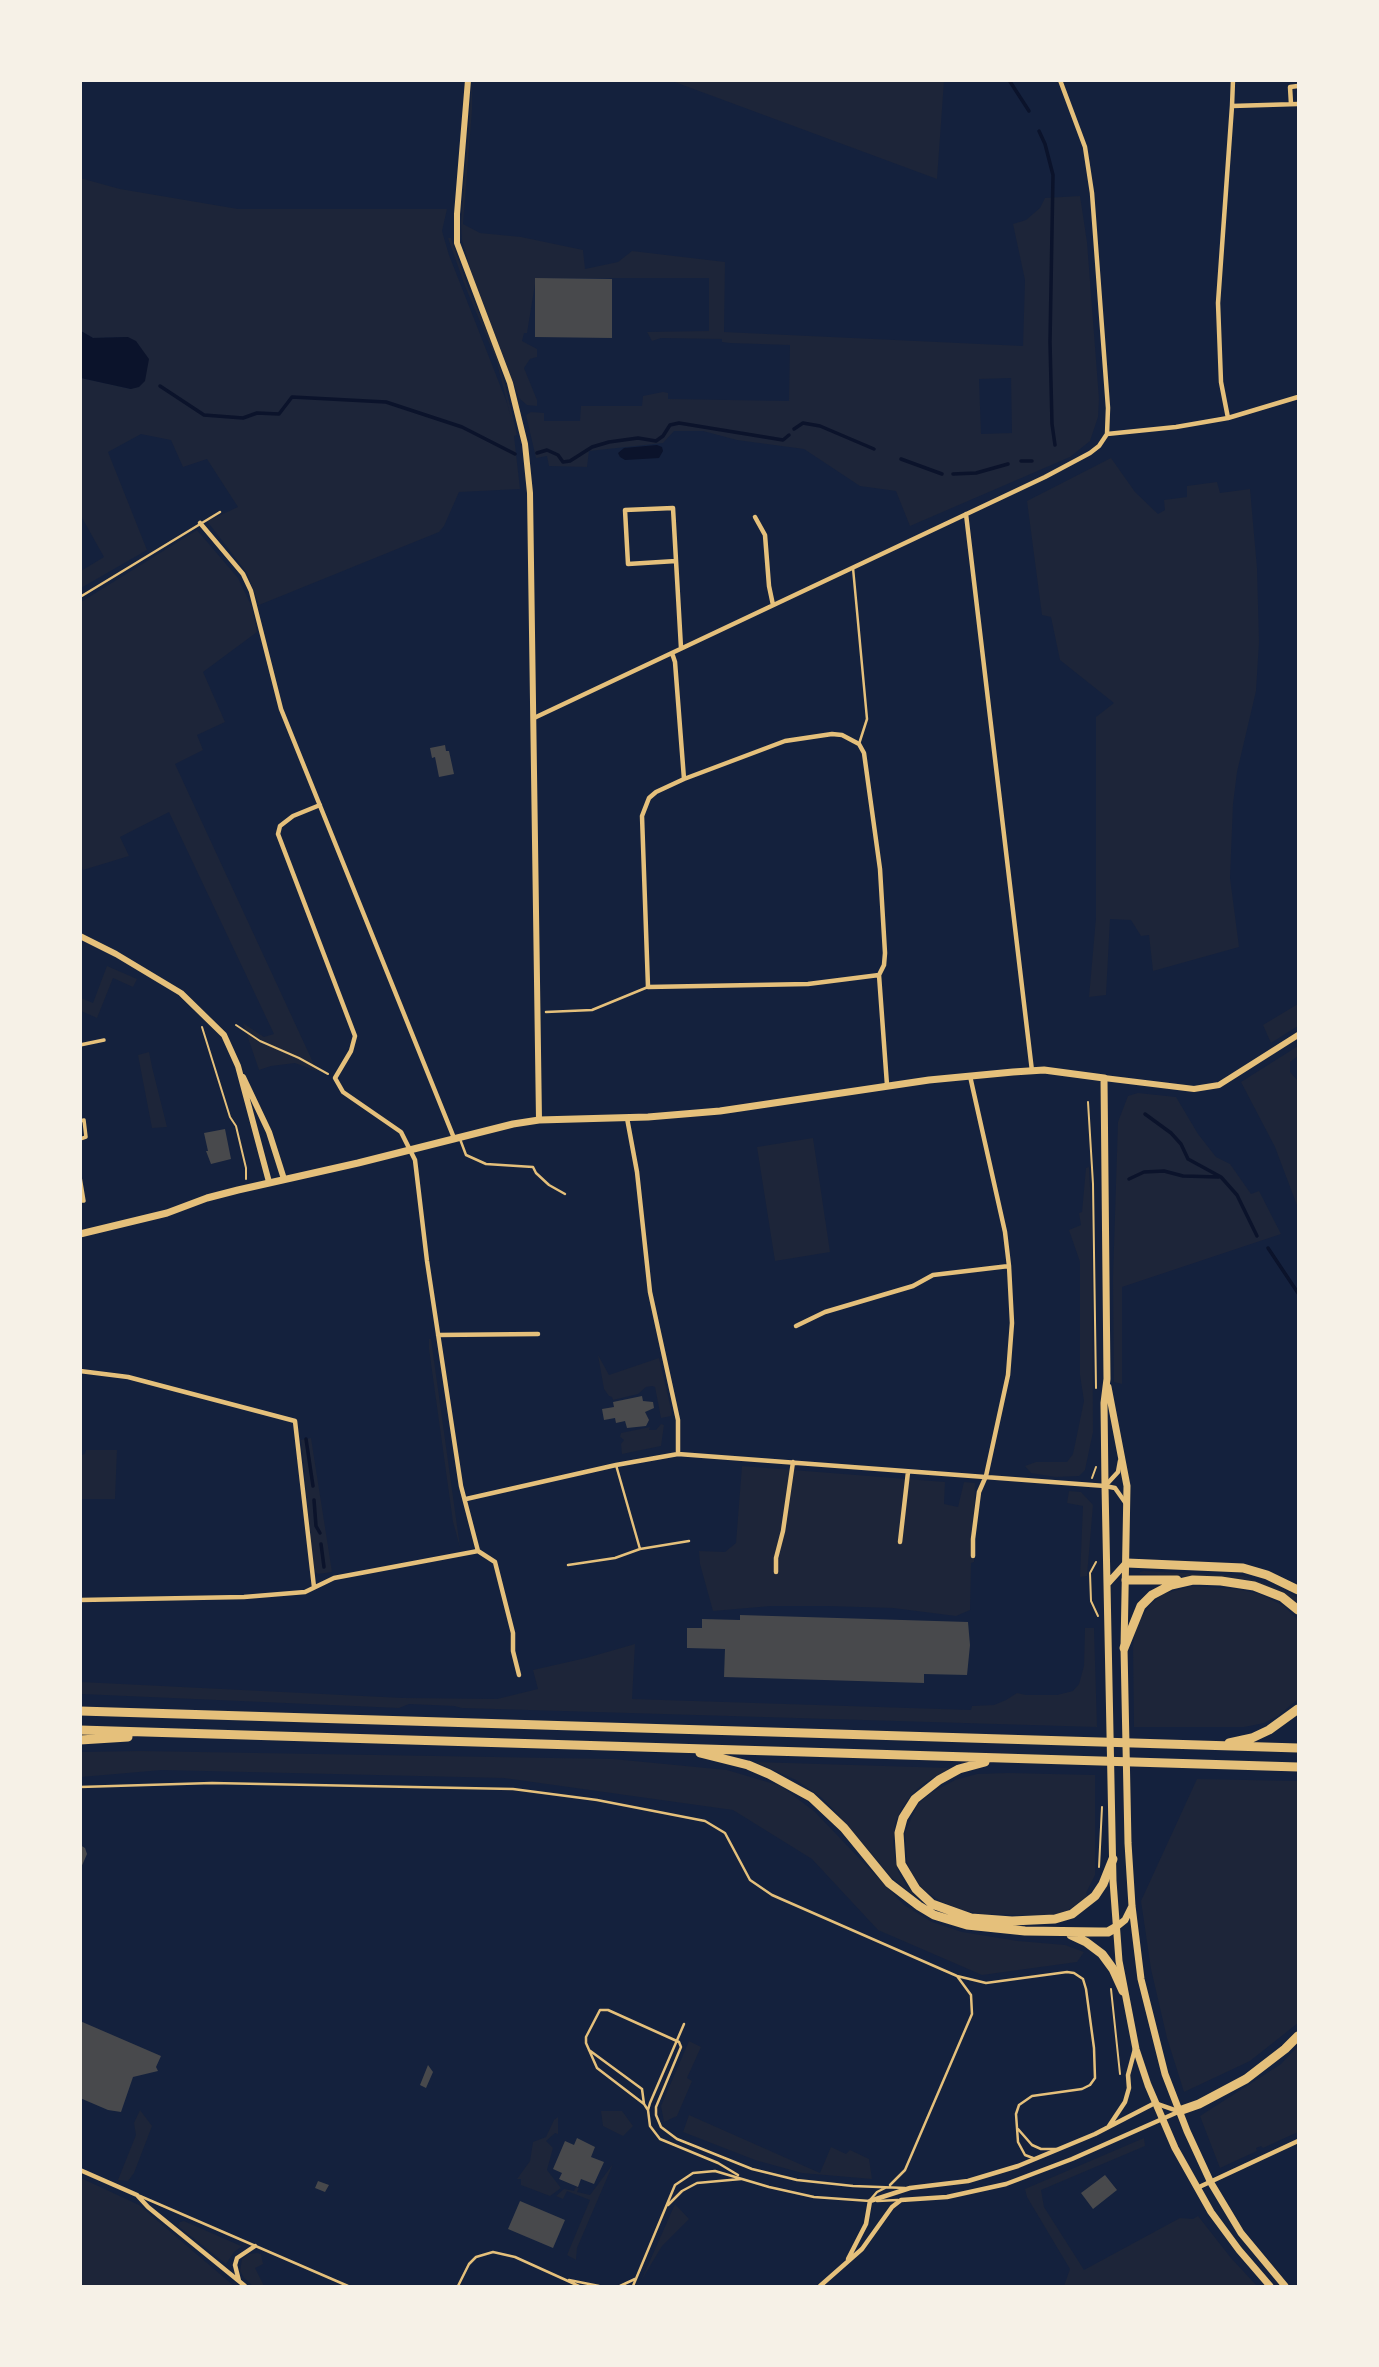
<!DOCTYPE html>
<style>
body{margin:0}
#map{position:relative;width:1379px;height:2367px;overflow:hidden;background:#14213d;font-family:"Golos Text",sans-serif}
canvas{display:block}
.frame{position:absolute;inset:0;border:82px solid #f6f1e7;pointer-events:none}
</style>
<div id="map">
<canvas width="1379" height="2367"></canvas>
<div class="frame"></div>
</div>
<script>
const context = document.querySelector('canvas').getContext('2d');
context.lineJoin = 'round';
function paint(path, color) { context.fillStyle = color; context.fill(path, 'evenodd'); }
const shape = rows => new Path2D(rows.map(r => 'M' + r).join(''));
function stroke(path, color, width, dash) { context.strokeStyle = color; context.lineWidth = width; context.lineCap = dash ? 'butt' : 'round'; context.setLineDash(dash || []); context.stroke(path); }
paint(shape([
 [472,81,472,110,463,224,480,233,521,237,583,250,585,269,618,262,632,251,725,262,724,332,1023,346,1025,280,1013,224,1026,220,1040,208,1045,198,1080,196,1087,242,1099,399,1098,417,1090,441,1070,457,910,526,896,491,860,486,804,449,737,440,703,431,674,431,663,443,589,451,587,467,549,466,547,456,536,458,526,415,531,412,544,413,544,421,580,421,581,406,642,406,643,396,663,392,668,393,668,399,789,401,790,345,730,343,722,342,722,339,661,338,652,341,647,332,709,331,709,278,536,278,527,333,524,333,522,341,537,349,537,357,530,359,524,368,537,400,537,406,527,405,519,398,473,278,462,240,461,223],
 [1011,378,1012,433,981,434,979,379],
 [672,81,944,81,937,179],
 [80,178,120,189,238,209,447,209,442,231,449,255,507,403,513,426,496,359,465,286,448,238,451,238,468,287,493,345,505,384,517,435,514,436,520,489,459,492,444,526,439,532,259,605,247,573,207,521,238,507,207,459,183,467,171,440,141,434,108,452,147,550,81,588,81,571,104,557,81,516,81,378,131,389,128,337,93,338,81,331],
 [1111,458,1135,492,1158,514,1165,510,1164,500,1187,497,1187,486,1217,482,1220,493,1250,489,1257,568,1259,642,1256,691,1237,772,1233,804,1230,878,1239,947,1153,971,1149,935,1141,936,1131,920,1110,919,1106,995,1089,997,1096,918,1096,717,1114,703,1060,660,1051,617,1042,615,1027,501],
 [197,530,238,578,252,607,257,632,203,672,225,722,197,735,203,750,175,764,317,1071,295,1063,271,1066,259,1070,243,1023,264,1037,274,1034,169,812,120,837,129,856,83,870,81,865,81,602],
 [107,966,137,979,133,987,113,978,97,1018,81,1011,81,998,93,1003],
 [1298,1004,1298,1026,1271,1043,1263,1025],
 [1298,1046,1298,1056,1290,1062,1290,1072,1298,1081,1298,1208,1275,1147,1241,1082],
 [149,1052,152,1067,167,1127,152,1128,138,1055],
 [1138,1093,1176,1097,1198,1134,1216,1157,1230,1164,1251,1194,1259,1191,1281,1234,1122,1287,1122,1384,1114,1382,1113,1278,1118,1122,1128,1096],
 [813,1138,830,1252,775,1261,757,1147],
 [1089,1167,1092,1228,1093,1432,1085,1470,1079,1476,1055,1477,1031,1473,1025,1466,1036,1462,1067,1462,1073,1454,1084,1401,1080,1375,1080,1262,1069,1230,1081,1225,1079,1213,1082,1212,1086,1168],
 [429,1339,431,1339,460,1547,453,1522,429,1349],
 [598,1355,609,1375,659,1358,672,1413,671,1416,661,1418,655,1387,652,1386,646,1387,638,1394,613,1400,612,1397,609,1396,604,1389],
 [661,1424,664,1425,661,1446,622,1454,621,1444,624,1440,620,1437,621,1433,650,1427,649,1430,656,1430],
 [311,1438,332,1572,318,1574,314,1571,301,1440],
 [86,1450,117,1450,115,1499,81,1499,81,1455,85,1454],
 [742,1466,945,1482,944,1504,958,1507,964,1482,975,1483,974,1562,971,1563,970,1610,956,1616,893,1608,827,1606,771,1606,713,1611,700,1564,699,1551,725,1552,736,1543],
 [1069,1491,1081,1492,1093,1505,1087,1576,1080,1577,1083,1506,1067,1503],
 [1144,1571,1243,1576,1286,1591,1298,1598,1298,1605,1275,1589,1248,1580,1140,1574,1140,1572],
 [1192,1586,1237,1589,1260,1594,1284,1606,1298,1620,1298,1699,1278,1716,1264,1723,1244,1727,1134,1727,1133,1646,1136,1625,1151,1604,1163,1594],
 [1085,1628,1094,1628,1097,1727,462,1708,454,1706,409,1704,399,1708,81,1694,81,1682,403,1698,497,1699,538,1689,533,1670,586,1658,635,1644,632,1699,971,1710,972,1706,994,1705,1006,1700,1017,1693,1026,1695,1057,1695,1073,1691,1079,1684,1084,1666],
 [140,1751,613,1759,727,1770,781,1786,815,1812,904,1905,932,1922,962,1932,1018,1941,1065,1945,1084,1952,1077,1962,982,1975,878,1930,812,1859,733,1810,504,1778,162,1770,81,1777,81,1752],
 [755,1762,950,1768,923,1784,911,1795,902,1808,895,1823,893,1844,898,1871,905,1884,917,1898,891,1877,834,1810,822,1798,796,1780],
 [1008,1773,1095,1775,1095,1875,1086,1893,1088,1896,1066,1912,1053,1915,1016,1915,982,1914,962,1910,942,1902,925,1891,913,1877,907,1862,905,1832,918,1804,931,1793,955,1780,977,1774],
 [1197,1779,1298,1781,1298,2023,1250,2061,1184,2092,1167,2038,1151,1969,1141,1901],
 [689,2041,701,2047,687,2078,692,2081,677,2116,664,2122,661,2106],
 [1298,2046,1298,2132,1263,2148,1261,2146,1256,2148,1257,2151,1220,2168,1200,2116,1281,2064],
 [140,2110,152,2126,134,2173,128,2181,118,2180,136,2135,134,2123],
 [601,2111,622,2111,633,2126,623,2136,603,2126],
 [689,2115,820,2173,831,2147,846,2154,850,2150,869,2159,872,2179,802,2173,755,2160,683,2132],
 [558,2117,558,2134,555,2133,546,2141,553,2148,547,2170,561,2188,550,2196,521,2185,521,2179,517,2179,530,2161,533,2142,546,2137,554,2120],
 [1144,2138,1145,2146,1041,2190,1044,2207,1084,2270,1180,2218,1193,2219,1198,2216,1231,2258,1257,2286,1064,2286,1070,2269,1027,2197,1025,2189],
 [613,2164,577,2248,576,2260,567,2255,590,2200,567,2191,563,2199,556,2196,564,2189,574,2191,576,2187,579,2188,577,2192,590,2195],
 [81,2178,139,2205,234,2286,81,2286],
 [675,2204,689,2219,662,2246,641,2281],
 [184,2221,241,2246,241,2247,234,2252,226,2264,178,2226,180,2222],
 [257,2253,261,2254,263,2264,255,2268,264,2286,253,2286,244,2278,240,2271,242,2259,249,2254]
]), '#1d2539');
paint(shape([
 [81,331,93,338,128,337,136,341,149,359,145,381,139,387,131,389,81,378],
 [657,445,662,447,663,451,659,458,625,460,620,457,618,453,624,448]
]), '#0b132b');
stroke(shape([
 [1009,80,1029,111],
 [1039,131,1045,144,1053,175,1050,342,1052,424,1055,445],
 [160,386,204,415,243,418,257,413,279,414,292,397,386,402,462,427,515,454],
 [794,429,803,423,820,426,874,449],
 [537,453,547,450,558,455,563,462,570,461,592,447,609,442,638,438,656,441,663,436,670,425,679,423,783,440,789,435],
 [901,459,942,474],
 [1021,461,1032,461],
 [953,474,976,473,1008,464],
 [1145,1114,1171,1133,1181,1144,1188,1159,1221,1177,1237,1195,1257,1236],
 [1129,1179,1144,1172,1164,1171,1183,1176,1219,1177],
 [1268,1248,1298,1293],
 [306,1439,313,1486],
 [314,1500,316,1526,320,1533],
 [321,1544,324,1567]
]), '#0b132b', 3.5);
paint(shape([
 [535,278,612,279,612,338,535,337],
 [445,745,446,751,449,751,454,774,439,777,435,757,432,758,430,748],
 [225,1129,231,1159,211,1164,206,1151,208,1151,204,1133],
 [642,1396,643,1401,653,1402,654,1408,645,1412,649,1420,646,1426,627,1428,625,1421,616,1423,615,1418,604,1420,602,1409,614,1407,613,1402],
 [740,1615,968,1622,970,1645,967,1675,924,1674,924,1683,724,1677,725,1649,687,1648,687,1628,702,1628,702,1619,740,1620],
 [80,1845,85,1848,87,1854,80,1870],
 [80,2021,161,2056,156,2067,158,2071,133,2077,121,2112,108,2110,80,2098],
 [428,2065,433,2072,426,2088,420,2085],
 [577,2138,595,2147,591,2157,604,2162,594,2184,581,2179,578,2187,559,2179,562,2173,553,2169,565,2141,574,2145],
 [1105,2175,1117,2190,1093,2209,1081,2193],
 [318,2181,329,2185,325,2192,315,2188],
 [520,2201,565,2220,553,2248,508,2229]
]), '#48494c');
stroke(shape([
 [236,1025,260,1041,299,1058,328,1074],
 [202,1027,230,1117,236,1126,246,1168,246,1179],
 [1088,1102,1093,1184,1096,1388],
 [1092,1478,1096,1467],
 [1096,1562,1090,1573,1091,1601,1098,1616],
 [1099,1867,1102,1807],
 [1111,1989,1120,2074]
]), '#e5c07b', 2);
stroke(shape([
 [853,568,867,719,859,744],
 [80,597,220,512],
 [546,1012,592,1010,648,987],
 [460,1139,466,1155,486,1164,533,1167,536,1173,549,1185,565,1194],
 [640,1549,689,1541],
 [568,1565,615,1558,640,1549,616,1465],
 [80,1787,212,1783,513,1789,597,1800,705,1821,725,1833,750,1880,772,1895,957,1976,986,1983,1067,1972,1074,1973,1083,1979,1086,1989,1094,2048,1095,2078,1090,2085,1082,2089,1032,2096,1019,2105,1016,2114,1018,2142,1025,2155,1033,2158],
 [684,2024,650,2103,648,2110,650,2126,660,2139,718,2163,738,2175],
 [589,2050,642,2089,644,2104],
 [648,2110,644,2104,597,2068,586,2043,586,2037,600,2010,608,2010,679,2042,681,2047,656,2107,656,2115,661,2127,677,2139,752,2169,797,2180,853,2186,905,2188],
 [1018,2129,1032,2145,1041,2149,1056,2149],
 [890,2185,905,2170,972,2014,971,1995,957,1976],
 [140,2196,348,2286],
 [871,2199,877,2192,885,2188],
 [877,2201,898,2200],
 [668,2205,682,2191,697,2183,741,2179],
 [569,2280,599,2286],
 [458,2286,469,2264,476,2257,493,2252,515,2257,579,2286],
 [620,2286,635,2279],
 [633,2286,675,2185,693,2173,715,2171,769,2187,814,2197,870,2201]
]), '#e5c07b', 2.5);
stroke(shape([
 [80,1045,104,1040],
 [80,1121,84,1120,86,1137,80,1139],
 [80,1177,84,1201,80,1201]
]), '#e5c07b', 3.5);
stroke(shape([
 [1291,104,1290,87,1298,86],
 [1232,106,1233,80],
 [1228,418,1221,382,1218,303,1232,106,1298,104],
 [1107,434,1176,427,1228,418,1298,397],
 [966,514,1032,1071],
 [755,517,765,535,769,586,773,605],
 [200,523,243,574,251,591,281,709,454,1138],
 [676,561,628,564,625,510,673,508,681,648],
 [672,653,675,662,684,779],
 [534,718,1045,477,1090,453,1099,446,1107,434,1108,408,1092,193,1085,147,1060,80],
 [320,805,293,816,280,826,278,834,355,1036,351,1051,335,1078,343,1092,401,1132,415,1160,427,1261,461,1486,478,1551,495,1562,513,1633,513,1651,519,1675],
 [879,975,808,984,648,987,642,816,649,798,656,792,684,779,785,741,832,734,842,735,859,744,864,753,880,869,885,953,884,965,879,975,887,1085],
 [970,1076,1005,1232,1009,1266,1012,1323,1008,1375,986,1476,979,1492,973,1539,973,1556],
 [627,1118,637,1172,650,1292,678,1420,678,1454],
 [796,1326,825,1312,913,1286,933,1275,1009,1266],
 [438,1335,538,1334],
 [80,1371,128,1377,295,1421,314,1587],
 [1106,1485,1118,1472,1120,1461],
 [466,1499,616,1465,678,1454,1105,1486,1115,1488,1127,1505],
 [900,1542,908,1472],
 [776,1572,776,1558,783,1531,793,1462],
 [80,1600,244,1597,305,1592,334,1578,478,1551],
 [1109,2126,1125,2102,1129,2088,1128,2075,1135,2049],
 [80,2170,137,2195,148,2207,245,2286],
 [1197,2188,1298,2141],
 [848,2259,866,2224,870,2201,910,2188,968,2181,1018,2166,1095,2134,1155,2103,1178,2111],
 [239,2281,235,2265,237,2258,255,2246],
 [820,2286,862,2249,892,2207,901,2200,947,2197,1006,2184,1072,2159,1178,2112]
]), '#e5c07b', 4.5);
stroke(shape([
 [468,80,457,214,457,243,510,383,525,444,530,493,539,1120],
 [80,936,116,954,181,993,224,1035,238,1066,269,1182],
 [243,1077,269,1132,284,1179],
 [1104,1078,1194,1089,1219,1085,1298,1035]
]), '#e5c07b', 6);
stroke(shape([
 [80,1234,167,1213,207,1198,238,1190,358,1163,513,1124,539,1120,648,1117,720,1111,929,1080,1013,1072,1044,1070,1104,1078,1107,1379,1104,1403,1105,1486,1113,1881,1119,1961,1136,2049,1148,2085,1175,2148,1211,2212,1239,2250,1270,2286],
 [1108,1387,1127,1486,1124,1648,1128,1843,1132,1906,1141,1979,1165,2074,1187,2131,1211,2183,1241,2233,1285,2286],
 [1108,1583,1126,1563],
 [1115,1928,1125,1920,1132,1906]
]), '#e5c07b', 7);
stroke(shape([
 [1127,1563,1243,1568,1267,1575,1298,1590],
 [1126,1580,1177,1580],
 [1124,1648,1141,1606,1152,1595,1171,1585,1193,1580,1221,1581,1254,1586,1282,1597,1298,1610],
 [80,1711,1298,1748],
 [80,1730,1298,1767],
 [80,1740,128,1737],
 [1229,1743,1252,1738,1269,1730,1298,1709],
 [700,1753,748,1765,769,1774,811,1797,844,1828,889,1883,919,1906,934,1915,967,1925,1025,1931,1099,1932,1108,1932,1115,1928],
 [985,1762,959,1769,939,1780,915,1799,903,1818,899,1833,901,1864,916,1889,932,1904,971,1918,1012,1921,1055,1919,1072,1914,1095,1896,1103,1884,1113,1859],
 [1071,1935,1086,1942,1102,1954,1113,1969,1123,1991],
 [1179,2111,1199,2104,1246,2079,1285,2049,1298,2036]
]), '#e5c07b', 9);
</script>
